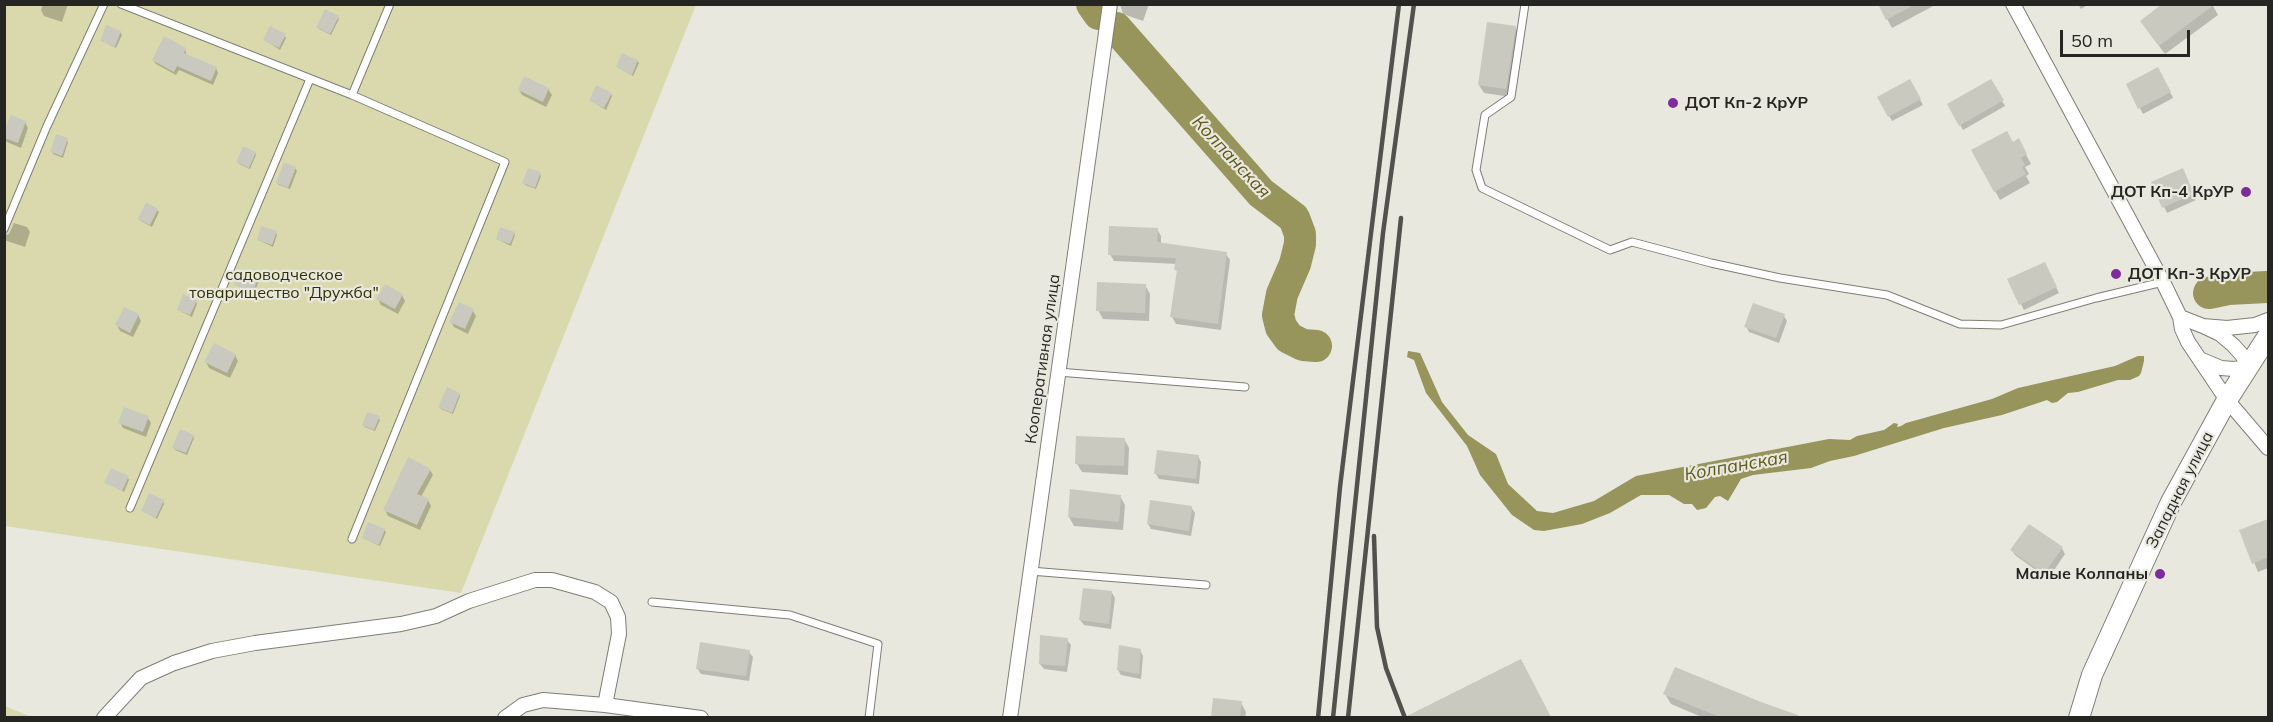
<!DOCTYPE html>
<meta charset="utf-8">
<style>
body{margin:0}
#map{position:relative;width:2273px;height:722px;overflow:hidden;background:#e8e8df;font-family:Mulish,sans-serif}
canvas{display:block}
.frame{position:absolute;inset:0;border:6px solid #252522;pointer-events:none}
.scale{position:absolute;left:2060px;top:30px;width:130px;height:27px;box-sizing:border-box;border:3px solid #252522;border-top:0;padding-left:8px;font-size:18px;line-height:21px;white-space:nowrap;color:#252522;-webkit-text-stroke:4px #e8e8df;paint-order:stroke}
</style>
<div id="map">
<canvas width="2273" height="722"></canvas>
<div class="frame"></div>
<div class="scale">50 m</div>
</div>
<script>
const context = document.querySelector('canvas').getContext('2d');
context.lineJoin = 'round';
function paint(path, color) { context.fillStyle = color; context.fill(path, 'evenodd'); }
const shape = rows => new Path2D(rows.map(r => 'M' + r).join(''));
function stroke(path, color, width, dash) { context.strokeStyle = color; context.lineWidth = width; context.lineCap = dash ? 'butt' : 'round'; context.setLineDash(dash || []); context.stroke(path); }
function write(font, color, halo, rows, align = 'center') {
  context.font = font + ' Mulish,sans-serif'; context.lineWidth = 4.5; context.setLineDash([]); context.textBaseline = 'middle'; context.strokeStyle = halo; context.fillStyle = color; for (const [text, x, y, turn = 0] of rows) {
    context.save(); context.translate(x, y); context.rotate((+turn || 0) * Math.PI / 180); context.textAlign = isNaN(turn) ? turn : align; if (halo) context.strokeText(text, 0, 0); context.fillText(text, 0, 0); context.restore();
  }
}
paint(shape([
 [5,5,696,5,461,593,5,526],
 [5,706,31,717,5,717]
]), '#dad9ae');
paint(shape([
 [2230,275,2261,281,2267,287,2260,295,2240,301,2213,299,2209,289,2219,280],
 [1408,351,1420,353,1442,402,1468,435,1496,454,1508,484,1537,511,1553,513,1594,501,1636,476,1829,439,1850,440,1857,436,1884,430,1894,423,1898,424,1897,427,1901,426,1906,423,1992,399,2018,388,2115,366,2138,356,2144,356,2144,361,2141,373,2139,376,2130,380,2118,380,2078,392,2068,393,2057,402,2052,403,2047,400,2002,415,1944,428,1854,456,1830,461,1811,468,1753,475,1741,479,1728,501,1720,496,1715,497,1706,508,1697,510,1692,504,1684,504,1669,495,1641,495,1610,513,1582,524,1544,531,1534,530,1512,515,1480,475,1467,446,1426,393,1414,360,1407,357]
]), '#97945c');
paint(shape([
 [43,4,68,4,62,22,44,16,41,10],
 [1120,4,1149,4,1143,21,1123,14],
 [1879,4,1937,4,1892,28],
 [2078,4,2089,4,2081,9],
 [2212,4,2218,15,2165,54,2147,30],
 [338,17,339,19,331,35,319,29,318,27],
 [1515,27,1520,36,1511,97,1484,93,1479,85],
 [120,32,122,35,116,48,102,41],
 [284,35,286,38,280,50,265,40],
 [185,49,187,56,216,68,218,73,213,85,179,70,176,75,156,64,153,60],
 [637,61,639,63,633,76,617,67],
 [2158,69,2173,98,2143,114,2128,85],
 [1910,81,1923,105,1892,121,1879,97],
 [1991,81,2005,106,1963,130,1949,104],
 [548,89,552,95,546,107,522,95,519,90],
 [611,94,612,96,606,110,591,101],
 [25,122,28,128,21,148,7,142,4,137],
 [67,140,68,142,63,158,53,154,52,152],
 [2018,140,2031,164,2025,167,2029,174,2026,176,2030,183,2000,200,1973,151,2013,143],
 [255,153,256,155,250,169,239,164,238,162],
 [295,168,297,171,290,189,279,185,277,183],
 [540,174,541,176,536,189,525,185,524,183],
 [2185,176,2196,200,2167,213,2153,183],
 [157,210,159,212,152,227,141,221,139,219],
 [14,223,27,227,30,232,25,247,4,240,4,235,9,234],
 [1157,229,1161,236,1161,244,1226,254,1230,260,1221,330,1176,324,1172,317,1178,273,1176,270,1177,264,1114,261,1110,254],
 [276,232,277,235,273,247,258,240],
 [514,233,515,235,511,246,497,239],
 [2047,269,2059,293,2024,310,2009,280],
 [257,279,259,281,254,293,236,285],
 [1145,285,1150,294,1149,321,1103,319,1098,310],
 [402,295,405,301,398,314,381,305,378,299],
 [196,301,197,304,192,317,178,310],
 [473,311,476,316,468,334,454,327,451,322],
 [138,315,141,321,133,337,120,331,117,325],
 [1784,316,1787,321,1779,343,1749,332,1746,326],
 [235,355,238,361,230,378,209,368,206,362],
 [459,394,460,396,453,414,441,409,440,407],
 [378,417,380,420,375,431,365,427,364,425],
 [148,418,151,423,146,437,123,428,120,422],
 [193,436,194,438,187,455,175,450,174,448],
 [1124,439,1129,448,1128,475,1082,472,1077,464],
 [1198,456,1201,462,1199,484,1159,479,1156,474],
 [430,470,433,475,421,497,428,500,431,506,420,530,388,516,385,510],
 [128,478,129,480,124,492,106,482],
 [1120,496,1125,505,1123,530,1074,526,1069,517],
 [163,501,164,504,157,519,143,511],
 [1191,507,1195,513,1191,536,1151,529,1148,524],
 [2268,521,2268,568,2258,572,2241,531],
 [384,530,386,532,380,546,363,538],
 [2062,548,2065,554,2048,579,2015,555,2012,550],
 [1112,593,1115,598,1111,629,1084,625,1080,620],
 [1067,640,1071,645,1067,672,1044,669,1040,664],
 [1140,650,1143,656,1141,679,1121,675,1118,670],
 [749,652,753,657,749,681,701,674,697,668],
 [1527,672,1550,718,1426,718,1422,710],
 [1665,694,1760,704,1801,718,1704,718,1671,704],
 [1214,700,1241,703,1246,712,1245,718,1212,718]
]), '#0003');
stroke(shape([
 [1099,14,1116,28]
]), '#97945c', 5);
stroke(shape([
 [1092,4,1099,14],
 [1116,28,1261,193,1294,218,1300,234,1300,244,1295,264,1282,294,1278,315,1281,327,1289,338,1303,345,1316,346],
 [2209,293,2228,289,2267,287]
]), '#97945c', 32);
paint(shape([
 [1878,4,1916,4,1886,20],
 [2162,4,2215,4,2159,46,2140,21],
 [325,9,339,16,330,34,316,27],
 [1487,22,1516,26,1506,89,1478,85],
 [106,25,121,31,115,47,100,41],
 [270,26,286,34,279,48,263,40],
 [164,36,186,48,184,53,217,67,211,81,177,66,174,72,152,60],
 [622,53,638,60,632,75,616,67],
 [2158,67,2171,92,2138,109,2126,84],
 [524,76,549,88,543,102,518,90],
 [1910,79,1921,99,1888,117,1877,97],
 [1991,79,2004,100,1959,126,1947,104],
 [596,85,612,93,604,108,589,101],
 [11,115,26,121,18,143,4,138,4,131],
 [2007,131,2013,142,2019,138,2027,154,2021,158,2025,165,2022,167,2026,174,1994,192,1971,150],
 [56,134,68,138,62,156,50,152],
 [243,146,256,152,249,168,236,162],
 [284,162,296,167,288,188,276,183],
 [528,168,541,172,535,188,522,183],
 [2183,168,2194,194,2162,208,2151,182],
 [146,202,158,209,150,225,138,219],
 [261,226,277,231,272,245,257,240],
 [1109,226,1158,228,1157,242,1227,252,1218,324,1170,317,1177,270,1174,270,1176,258,1108,255],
 [500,227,515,232,510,244,496,239],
 [2045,262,2057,287,2019,305,2007,279],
 [239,271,258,278,253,292,234,285],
 [1097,282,1146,284,1145,313,1096,311],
 [385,284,403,294,395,309,376,299],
 [183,294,197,300,190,315,177,310],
 [459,302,474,309,465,329,449,322],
 [1753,303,1785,314,1776,338,1744,327],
 [124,307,139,314,130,333,115,325],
 [214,343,236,354,227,373,204,362],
 [447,387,460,393,452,413,438,407],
 [124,407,149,416,143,432,118,423],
 [367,412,380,416,374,430,362,425],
 [180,429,194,435,186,453,172,448],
 [1076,436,1125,438,1124,466,1075,464],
 [1157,450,1199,455,1196,479,1154,474],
 [408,457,431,469,417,494,429,499,417,525,383,510],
 [111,468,129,476,122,491,104,483],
 [1070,489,1121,495,1119,522,1068,517],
 [149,493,164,500,156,518,141,511],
 [1150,500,1192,506,1189,531,1147,524],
 [2268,519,2268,557,2252,564,2239,530],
 [368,522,385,529,379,545,362,538],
 [2029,524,2063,547,2044,574,2010,550],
 [1083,588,1112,591,1109,624,1079,620],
 [1040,635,1068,638,1065,666,1039,664],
 [700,642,750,650,746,676,696,669],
 [1119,645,1141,649,1139,674,1117,670],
 [1521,659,1551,717,1405,717],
 [1675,667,1761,702,1798,715,1798,717,1720,717,1663,694],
 [1213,698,1242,701,1240,717,1211,717]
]), '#c9c9c0');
const service = shape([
 [121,4,352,95,505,162,352,539],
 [1525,4,1511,97,1485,115,1476,170,1482,188,1610,250,1632,242,1711,263,1780,278,1887,295,1960,324,2001,325,2096,298,2163,282],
 [352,95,390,4],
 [4,229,47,126,104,4],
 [1058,372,1245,387],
 [130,508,310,79],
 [1030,571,1206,585],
 [652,602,790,615,878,644,869,718]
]);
const minor = shape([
 [2013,4,2163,282,2180,317,2182,329,2188,342,2227,400,2268,448],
 [2180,317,2203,326,2227,328,2255,325,2268,320],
 [2202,360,2221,368,2234,369,2249,367,2242,355,2233,345,2220,334,2203,326],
 [104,718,141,678,174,663,212,651,255,643,401,624,436,616,469,601,535,580,552,580,595,592,611,602,618,617,619,634,605,705],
 [505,718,523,705,543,700,605,705,701,718],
 [1010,718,1110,4]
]);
const secondary = shape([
 [2079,718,2092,675,2171,502,2227,400,2268,336]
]);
stroke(service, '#7e7e76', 9);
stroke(minor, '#7e7e76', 16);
stroke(secondary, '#7e7e76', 22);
stroke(service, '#fff', 7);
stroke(minor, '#fff', 14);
stroke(secondary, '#fff', 20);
stroke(shape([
 [1374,536,1377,627,1386,668,1405,718],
 [1318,718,1340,487,1399,4],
 [1333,718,1383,233,1414,4],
 [1348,718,1401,218]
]), '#51514d', 4.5);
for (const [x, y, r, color] of [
 [1673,103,6,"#7e2c9c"],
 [2246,192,6,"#7e2c9c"],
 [2116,274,6,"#7e2c9c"],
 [2160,574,6,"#7e2c9c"]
]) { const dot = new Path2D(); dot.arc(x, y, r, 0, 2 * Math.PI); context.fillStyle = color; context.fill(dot); stroke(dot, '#e8e8df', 2); }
write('bold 16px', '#252522', '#e8e8df', [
 ["ДОТ Кп-2 КрУР",1685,103],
 ["ДОТ Кп-4 КрУР",2234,192,"right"],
 ["ДОТ Кп-3 КрУР",2128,274],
 ["Малые Колпаны",2148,574,"right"]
], 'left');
write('16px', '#322f00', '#e8e8df', [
 ["садоводческое",284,275],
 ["товарищество \"Дружба\"",284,293]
]);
write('16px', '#252522', '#e8e8df', [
 ["Кооперативная улица",1043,359,-82],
 ["Западная улица",2180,490,-63]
]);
write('italic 18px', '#5e5917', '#e8e8df', [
 ["Колпанская",1231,157,47],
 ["Колпанская",1736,466,-10]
]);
</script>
